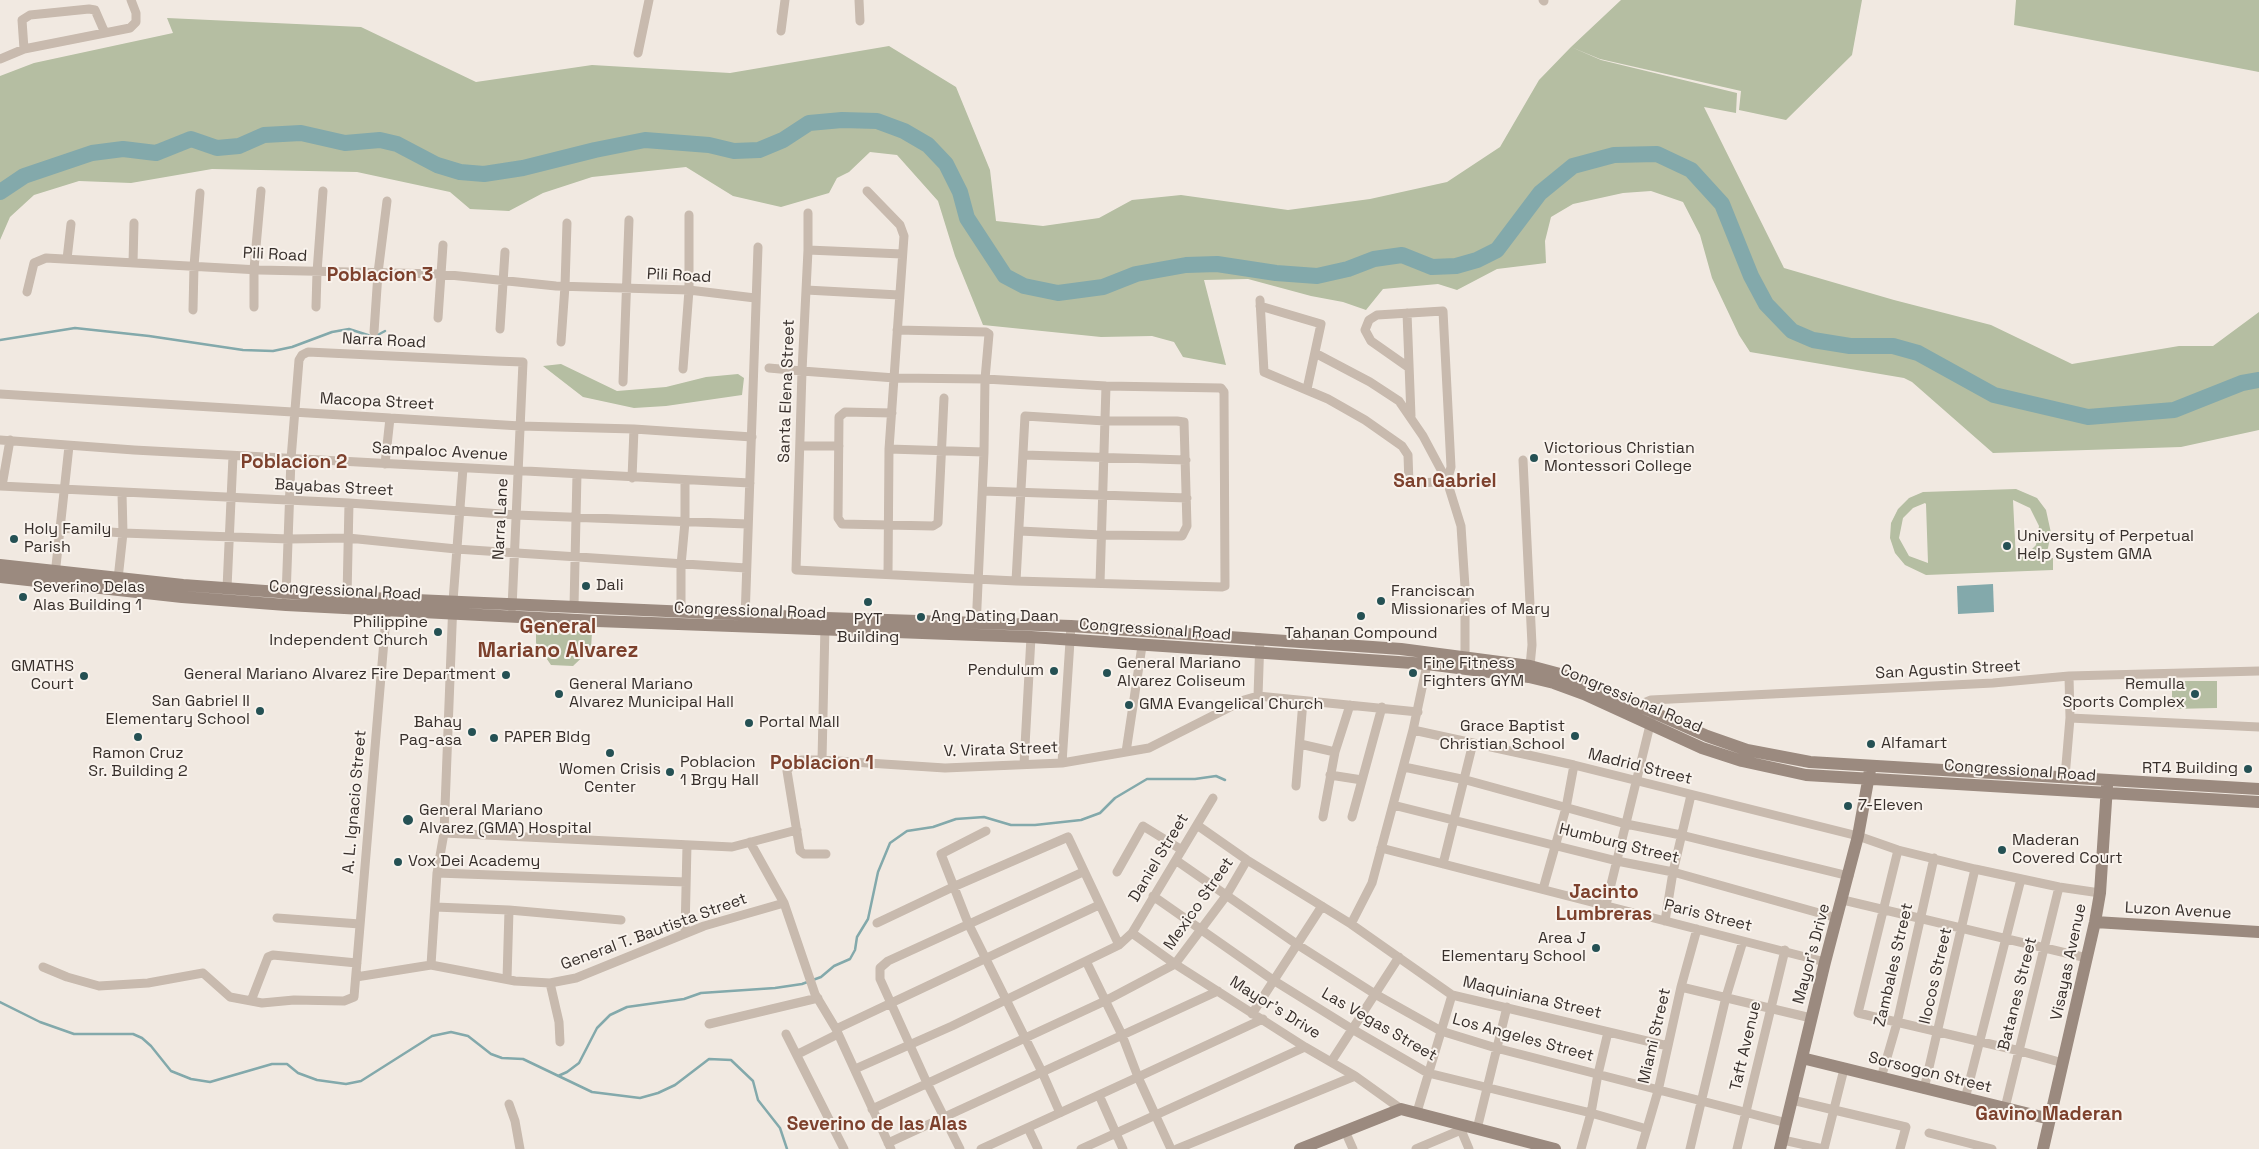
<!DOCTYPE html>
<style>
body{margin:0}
canvas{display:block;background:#f1e9e1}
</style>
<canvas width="2259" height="1149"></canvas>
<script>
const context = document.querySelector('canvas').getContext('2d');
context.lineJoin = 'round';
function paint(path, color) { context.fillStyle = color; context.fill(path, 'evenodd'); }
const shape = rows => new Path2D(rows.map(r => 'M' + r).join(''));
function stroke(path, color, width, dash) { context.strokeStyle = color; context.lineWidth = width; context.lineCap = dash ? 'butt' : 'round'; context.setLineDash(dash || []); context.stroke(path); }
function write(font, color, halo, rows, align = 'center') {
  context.font = font + ' "Space Grotesk",sans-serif'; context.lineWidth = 4; context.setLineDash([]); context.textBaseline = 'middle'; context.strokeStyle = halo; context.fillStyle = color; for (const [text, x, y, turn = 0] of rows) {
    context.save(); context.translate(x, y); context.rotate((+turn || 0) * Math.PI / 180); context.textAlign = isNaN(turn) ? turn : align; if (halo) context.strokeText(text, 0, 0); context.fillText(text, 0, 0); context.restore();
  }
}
paint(shape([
 [1621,0,1862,0,1852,55,1786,120,1739,110,1741,91,1600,59,1571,47],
 [2016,0,2259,0,2259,72,2014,25],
 [167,18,361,27,476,82,592,65,730,73,889,46,956,87,990,170,996,221,1043,226,1099,218,1132,200,1181,195,1288,210,1370,199,1447,182,1500,147,1539,80,1571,47,1601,60,1737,93,1736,113,1704,107,1784,268,1894,300,1991,325,2072,364,2179,346,2213,346,2259,312,2259,430,2181,447,1993,453,1912,382,1904,378,1750,352,1739,335,1712,278,1700,235,1683,202,1651,191,1623,193,1573,204,1551,217,1545,241,1546,263,1497,269,1457,290,1438,284,1383,289,1366,310,1343,302,1311,296,1248,279,1204,280,1226,365,1183,357,1174,342,1152,336,1101,337,983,325,955,256,938,201,897,155,870,152,849,172,837,178,829,193,781,207,733,196,686,167,592,177,543,193,509,211,470,209,450,192,357,172,212,169,131,183,79,181,34,195,10,217,0,240,0,76,34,63,173,33],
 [561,364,617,391,666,387,706,377,738,374,744,378,742,395,666,406,634,408,583,397,543,366],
 [2016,489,2037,498,2046,510,2051,533,2048,548,2042,559,2053,558,2053,570,1926,575,1905,565,1895,553,1890,538,1891,523,1898,509,1909,498,1923,492],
 [2013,500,2030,508,2039,526,2036,545,2027,554,2016,560],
 [1925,503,1926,504,1928,563,1909,556,1899,538,1903,518,1913,508],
 [536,629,592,632,591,649,573,666,551,665,536,643],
 [2172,681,2217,681,2217,708,2172,709]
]), '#b5bea2');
paint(shape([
 [1993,584,1994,612,1958,614,1957,586]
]), '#83a9ab');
stroke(shape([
 [0,340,75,328,149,336,243,350,273,351,292,347,332,332,349,329,374,337,385,331],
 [0,1002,40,1022,74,1034,133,1034,142,1038,151,1046,171,1071,191,1079,210,1082,272,1064,287,1064,298,1073,317,1080,346,1084,361,1081,432,1036,451,1032,468,1036,491,1054,502,1058,523,1059,592,1092,640,1098,658,1093,675,1085,709,1059,731,1060,753,1081,758,1100,780,1128,787,1149],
 [558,1076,567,1072,579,1063,597,1028,610,1015,627,1007,684,999,701,993,775,988,802,984,821,977,834,966,850,959,855,950,857,937,868,919,878,872,890,843,907,831,933,827,956,819,984,817,1011,825,1035,825,1081,820,1100,813,1115,798,1147,779,1195,779,1216,776,1225,780]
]), '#83a9ab', 2.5);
stroke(shape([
 [0,192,24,176,92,153,123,149,156,153,191,139,217,148,239,146,264,135,301,133,345,143,380,140,397,144,437,165,460,172,484,174,523,168,595,150,645,140,709,145,734,151,759,150,783,140,809,123,842,120,877,121,904,131,928,145,946,164,960,192,967,218,1005,276,1024,286,1058,293,1103,287,1136,274,1186,265,1217,264,1276,273,1317,276,1348,269,1374,259,1402,255,1432,267,1456,266,1477,260,1497,250,1540,193,1573,166,1614,155,1657,154,1691,170,1722,204,1751,276,1766,304,1792,331,1813,340,1850,346,1893,346,1918,353,1994,395,2088,417,2174,410,2242,383,2259,380]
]), '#83a9ab', 16);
stroke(shape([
 [859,0,860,21],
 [1543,0,1544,1],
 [781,31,785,0],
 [24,49,22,20,30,15,89,9,95,10,105,33],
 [638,53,649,0],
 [0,59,24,49,130,28,136,22,136,13,131,0],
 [867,191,900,225,904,236,889,449,888,574],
 [808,250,902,254],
 [67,259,71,224],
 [133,263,134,223],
 [806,290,899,295],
 [27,292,34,263,46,258,259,270,440,274,556,286,689,290,755,298],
 [1260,300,1264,372,1328,399,1365,420,1402,446,1408,455,1409,484,1447,481,1451,467,1443,311,1377,315,1369,320,1365,330,1371,341,1408,367],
 [1260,306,1321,324,1307,389],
 [254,307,254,269,261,191],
 [316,307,317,272,323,191],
 [193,310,194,266,200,193],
 [1407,313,1411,416],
 [438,318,443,245],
 [500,329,505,252],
 [897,330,986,332,989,334,985,379,984,452,976,628],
 [374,332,378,273,387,201],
 [561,342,565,286,567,223],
 [1315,353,1370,382,1399,401,1423,436,1447,481,1461,526,1465,587,1465,663],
 [769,368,802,371,895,378,985,379,1106,386,1221,388,1224,392,1225,586,1222,587,1016,581,796,570,802,371,808,250,808,213],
 [683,369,689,290,689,215],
 [623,382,629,220],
 [0,394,520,426,634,429,752,437],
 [892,413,845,412,839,417,838,518,842,524,933,526,938,523,944,398],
 [0,440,134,450,750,483],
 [800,446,839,446],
 [889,449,984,452],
 [1024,455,1186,460],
 [1523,460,1532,645,1530,666],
 [385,464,390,418],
 [632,478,634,429],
 [0,486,349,503,516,515,747,524],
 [2,486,10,440],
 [983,491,1187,498],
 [61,528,123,533,289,539,348,538,456,549,746,568],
 [55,575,69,446],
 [118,579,123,533,122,493],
 [1016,581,1025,416,1105,421,1177,421,1184,422,1187,526,1182,536,1101,535,1020,531],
 [1100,583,1106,386],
 [227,588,233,456],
 [286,597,291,459,299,360,302,355,308,352,496,361,523,362,512,608],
 [347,597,349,503],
 [574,606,577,474],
 [681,611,681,565,685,522,685,480],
 [745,619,758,247],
 [1258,696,1260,638],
 [1639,705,1651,700,1993,683,2069,676,2259,671],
 [2070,718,2259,727],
 [1413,730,1574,765,1858,836,1898,850,1975,869,2059,887,2100,893],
 [1300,744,1335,752],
 [1126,752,1142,646],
 [822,760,825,625],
 [1062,763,1071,626],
 [1024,764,1031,637],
 [1404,767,1466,780,1626,824,1681,835,1849,876],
 [1330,775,1362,780],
 [2065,777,2070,718,2069,676],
 [1296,786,1303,701],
 [1393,805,1617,861,1673,872,1837,918],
 [1323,817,1335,752,1350,705],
 [1352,817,1382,707],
 [1197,825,1247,860,1351,924,1452,995,1668,1046],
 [986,831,941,854,968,923,1042,1072,1060,1113],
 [444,833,732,847,797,830],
 [750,842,784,903,815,994,836,1029,891,1149],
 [1381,848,1825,962],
 [1898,850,1858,1013,2020,1051,2063,1063],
 [826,854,804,854,800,851,787,771,792,764,801,760,822,760,945,768,1062,763,1149,748,1244,700,1258,696,1418,712],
 [1177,861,1298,945,1375,994,1441,1031,1496,1048,1787,1123],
 [1443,864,1473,743],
 [1117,872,1143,826,1182,850],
 [437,873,686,882],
 [1543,889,1566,808,1574,765],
 [1153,896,1273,980,1352,1029,1428,1073,1591,1113,1647,1129],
 [1843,900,2087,958],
 [1606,905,1651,721],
 [435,907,509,910,621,920],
 [277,918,360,924],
 [1665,921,1673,872,1691,795],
 [877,923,953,887,1068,837,1119,945],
 [1351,924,1372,883,1413,730,1428,660],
 [685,933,687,845],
 [1132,933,1175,964,1305,1047,1355,1076,1401,1109],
 [431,965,437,873,444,833,453,601,463,468],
 [43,967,67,977,99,986,148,983,203,973,230,997,262,1003,294,1000,344,1001,354,997,387,605],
 [356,977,431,965,515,981,550,983,576,978,704,926,784,903],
 [507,979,509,910],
 [550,983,559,1022,560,1042],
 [1681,987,1811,1018],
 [251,1001,268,957,273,955,357,963],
 [1252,1014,1322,906],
 [709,1024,818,998],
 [836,1029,1099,905],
 [786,1034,844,1149],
 [798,1054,838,1034],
 [1331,1062,1399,957],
 [855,1069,952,1026,1119,945,1132,933,1213,798],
 [1881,1078,1897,1023,1934,858],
 [1924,1089,1975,869],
 [1099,1095,1123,1149],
 [1965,1099,2021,879],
 [1792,1100,1906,1127,1900,1149],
 [509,1104,515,1121,520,1149],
 [2005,1108,2059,887],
 [872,1109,1105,1001,1175,964,1226,896,1247,860],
 [1417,1112,1452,995],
 [1028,1128,1038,1149],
 [1477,1129,1507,1007],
 [1461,1130,1469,1149],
 [1345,1131,1353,1149],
 [1929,1133,1992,1149],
 [1783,1140,1823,1149],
 [888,1143,1218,991],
 [960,1149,927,1083,880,979,880,968,888,961,1083,872],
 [981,1149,1138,1077,1122,1035,1086,961],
 [1081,1149,1305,1047],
 [1171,1149,1138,1077,1263,1019],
 [1177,1149,1355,1076],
 [1416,1149,1468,1127],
 [1581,1149,1591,1113,1598,1074,1608,1032],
 [1641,1149,1658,1091,1681,987,1697,929],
 [1690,1149,1726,997,1743,941],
 [1737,1149,1785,950],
 [1824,1149,1844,1069]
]), '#c8baae', 9);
stroke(shape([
 [0,565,183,585,347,597,826,618,1071,626,1401,649,1530,666,1560,674,1587,683,1707,736,1747,750,1810,762,2259,789],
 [0,577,182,597,286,605,597,621,1031,637,1427,664,1529,677,1554,683,1584,694,1702,748,1742,761,1806,775,2259,802],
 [2095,922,2259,932],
 [1802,1058,2050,1119],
 [1300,1149,1401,1109,1555,1149],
 [1780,1149,1825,962,1858,836,1870,770],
 [2043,1149,2095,922,2100,893,2107,786]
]), '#9b8a7f', 12);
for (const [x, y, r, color] of [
 [1534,458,5,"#255154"],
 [14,539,5,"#255154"],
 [2007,546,5,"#255154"],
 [586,586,5,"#255154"],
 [23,597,5,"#255154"],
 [1381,601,5,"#255154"],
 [868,602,5,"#255154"],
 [1361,616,5,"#255154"],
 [921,617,5,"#255154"],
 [438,632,5,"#255154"],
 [1054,671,5,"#255154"],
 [1107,673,5,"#255154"],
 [1413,673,5,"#255154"],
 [506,675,5,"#255154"],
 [84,676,5,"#255154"],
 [559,694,5,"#255154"],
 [2195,694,5,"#255154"],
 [1129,705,5,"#255154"],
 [260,711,5,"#255154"],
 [749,723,5,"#255154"],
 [472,732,5,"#255154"],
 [1575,736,5,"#255154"],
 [138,737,5,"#255154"],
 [494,738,5,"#255154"],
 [1871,744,5,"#255154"],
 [610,753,5,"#255154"],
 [2248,769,5,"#255154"],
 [670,772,5,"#255154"],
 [1848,806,5,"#255154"],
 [408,820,6,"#255154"],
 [2002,850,5,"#255154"],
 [398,862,5,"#255154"],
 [1596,948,5,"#255154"]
]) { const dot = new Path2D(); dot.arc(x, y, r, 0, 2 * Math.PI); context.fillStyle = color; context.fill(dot); stroke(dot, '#f9f3ed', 2); }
write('16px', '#372f2b', '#f9f3ed', [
 ["Pili Road",275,255,3],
 ["Pili Road",679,276,3],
 ["Narra Road",384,341,3],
 ["Santa Elena Street",787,391,-88],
 ["Macopa Street",377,402,3],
 ["Sampaloc Avenue",440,452,3],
 ["Bayabas Street",334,488,3],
 ["Narra Lane",501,519,-87],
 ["Congressional Road",345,591,3],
 ["Congressional Road",750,611,2],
 ["Congressional Road",1155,630,4],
 ["San Agustin Street",1948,670,-3],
 ["Congressional Road",1631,699,23],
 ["V. Virata Street",1001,750,-2],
 ["Madrid Street",1640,767,14],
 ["Congressional Road",2020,771,4],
 ["A. L. Ignacio Street",355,802,-85],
 ["Humburg Street",1619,844,14],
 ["Daniel Street",1159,858,-59],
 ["Mexico Street",1199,904,-55],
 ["Luzon Avenue",2178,911,3],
 ["Paris Street",1708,916,14],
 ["General T. Bautista Street",654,932,-20],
 ["Mayor's Drive",1812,954,-75],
 ["Visayas Avenue",2069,962,-78],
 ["Zambales Street",1894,965,-77],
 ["Ilocos Street",1936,976,-77],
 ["Batanes Street",2018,994,-76],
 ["Maquiniana Street",1532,998,13],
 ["Mayor's Drive",1275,1008,32],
 ["Las Vegas Street",1379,1025,30],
 ["Miami Street",1655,1036,-77],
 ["Los Angeles Street",1523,1038,15],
 ["Taft Avenue",1746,1046,-77],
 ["Sorsogon Street",1930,1073,14]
]);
write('16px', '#372f2b', '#f9f3ed', [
 ["Victorious Christian",1544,449],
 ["Montessori College",1544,467],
 ["Holy Family",24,530],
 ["Parish",24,548],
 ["University of Perpetual",2017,537],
 ["Help System GMA",2017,555],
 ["Dali",596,586],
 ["Severino Delas",33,588],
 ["Alas Building 1",33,606],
 ["Franciscan",1391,592],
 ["Missionaries of Mary",1391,610],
 ["Ang Dating Daan",931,617],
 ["PYT",868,620,"center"],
 ["Building",868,638,"center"],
 ["Philippine",428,623,"right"],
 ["Independent Church",428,641,"right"],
 ["Tahanan Compound",1361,634,"center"],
 ["General Mariano",1117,664],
 ["Alvarez Coliseum",1117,682],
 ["Fine Fitness",1423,664],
 ["Fighters GYM",1423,682],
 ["GMATHS",74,667,"right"],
 ["Court",74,685,"right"],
 ["Pendulum",1044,671,"right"],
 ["General Mariano Alvarez Fire Department",496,675,"right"],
 ["General Mariano",569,685],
 ["Alvarez Municipal Hall",569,703],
 ["Remulla",2185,685,"right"],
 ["Sports Complex",2185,703,"right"],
 ["San Gabriel II",250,702,"right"],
 ["Elementary School",250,720,"right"],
 ["GMA Evangelical Church",1139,705],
 ["Bahay",462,723,"right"],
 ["Pag-asa",462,741,"right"],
 ["Portal Mall",759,723],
 ["Grace Baptist",1565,727,"right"],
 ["Christian School",1565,745,"right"],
 ["PAPER Bldg",504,738],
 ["Alfamart",1881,744],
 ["Ramon Cruz",138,754,"center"],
 ["Sr. Building 2",138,772,"center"],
 ["Poblacion",680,763],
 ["1 Brgy Hall",680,781],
 ["RT4 Building",2238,769,"right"],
 ["Women Crisis",610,770,"center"],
 ["Center",610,788,"center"],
 ["7-Eleven",1858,806],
 ["General Mariano",419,811],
 ["Alvarez (GMA) Hospital",419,829],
 ["Maderan",2012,841],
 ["Covered Court",2012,859],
 ["Vox Dei Academy",408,862],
 ["Area J",1586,939,"right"],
 ["Elementary School",1586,957,"right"]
], 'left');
write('bold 19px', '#7d412d', '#f9f3ed', [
 ["Poblacion 3",380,276],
 ["Poblacion 2",294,463],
 ["San Gabriel",1445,482],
 ["Poblacion 1",822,764],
 ["Jacinto",1604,893],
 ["Lumbreras",1604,915],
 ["Gavino Maderan",2049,1115],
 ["Severino de las Alas",877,1125]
]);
write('bold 21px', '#7d412d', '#f9f3ed', [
 ["General",558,627],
 ["Mariano Alvarez",558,651]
]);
</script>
